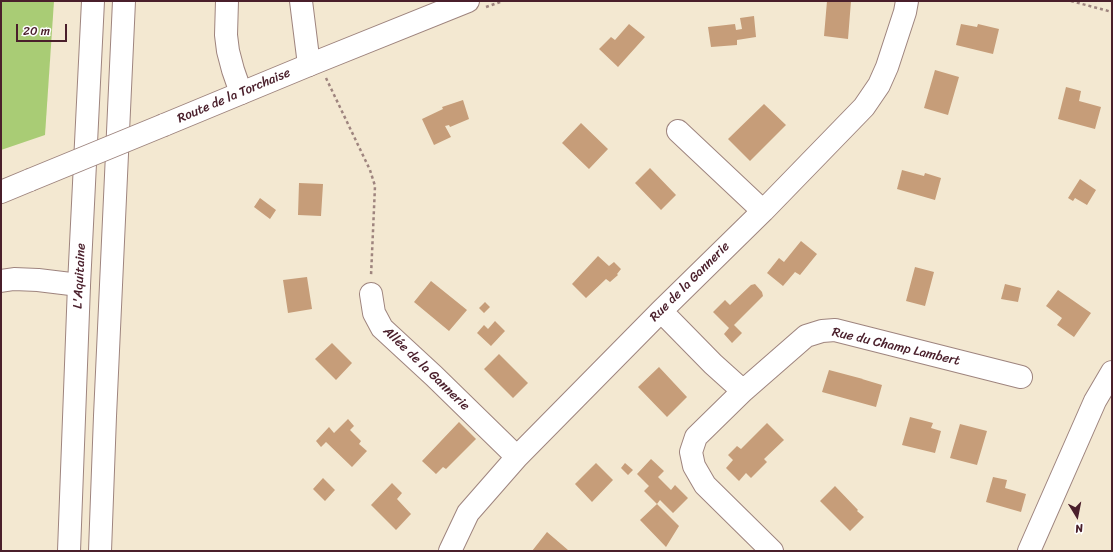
<!DOCTYPE html>
<meta charset="utf-8">
<style>
body{margin:0}
#map{position:relative;width:1113px;height:552px;overflow:hidden;background:#f3e8d1;font-family:Sriracha,sans-serif}
canvas{display:block}
.frame{position:absolute;inset:0;border:2px solid #4a1f2b;pointer-events:none}
.north{position:absolute;left:1057px;top:496px;width:40px;height:40px;-webkit-text-stroke:3px #fff;paint-order:stroke;rotate:170deg;font-size:11px;font-weight:700;line-height:16px;text-align:center;color:#4a1f2b}
.north::after{content:'';display:block;margin:auto;width:14px;height:18px;background:#4a1f2b;clip-path:polygon(50% 0,100% 100%,50% 72%,0 100%)}
.scale{position:absolute;left:16px;top:24px;width:51px;height:18px;box-sizing:border-box;border:2px solid #4a1f2b;border-top:0;padding-left:5px;font-size:12px;line-height:14px;white-space:nowrap;color:#4a1f2b;-webkit-text-stroke:3px #fff;paint-order:stroke}
</style>
<div id="map">
<canvas width="1113" height="552"></canvas>
<div class="frame"></div>
<div class="north">N</div>
<div class="scale">20 m</div>
</div>
<script>
const context = document.querySelector('canvas').getContext('2d');
context.lineJoin = 'round';
function paint(path, color) { context.fillStyle = color; context.fill(path, 'evenodd'); }
const shape = rows => new Path2D(rows.map(r => 'M' + r).join(''));
function stroke(path, color, width, dash) { context.strokeStyle = color; context.lineWidth = width; context.lineCap = dash ? 'butt' : 'round'; context.setLineDash(dash || []); context.stroke(path); }
function write(font, color, halo, rows, align = 'center') {
  context.font = font + ' Sriracha,sans-serif'; context.lineWidth = 3.5; context.setLineDash([]); context.textBaseline = 'middle'; context.strokeStyle = halo; context.fillStyle = color; for (const [text, x, y, turn = 0] of rows) {
    context.save(); context.translate(x, y); context.rotate((+turn || 0) * Math.PI / 180); context.textAlign = isNaN(turn) ? turn : align; if (halo) context.strokeText(text, 0, 0); context.fillText(text, 0, 0); context.restore();
  }
}
paint(shape([
 [1,1,54,1,45,135,1,150]
]), '#a9cc75');
paint(shape([
 [827,1,839,2,851,1,848,39,824,36],
 [754,16,756,37,737,40,737,45,711,47,708,27,735,24,736,30,742,29,740,18],
 [629,24,645,37,618,67,599,49,611,37,615,40],
 [961,24,977,27,978,24,999,29,993,54,956,45],
 [935,70,959,77,948,115,924,108],
 [1066,87,1081,91,1079,101,1101,107,1095,129,1058,119],
 [463,100,469,119,450,127,449,125,445,126,451,137,434,145,422,119,443,109,442,107],
 [764,104,786,125,750,161,728,139],
 [581,123,608,149,589,169,562,143],
 [650,168,676,195,661,210,635,183],
 [902,170,924,176,925,173,941,178,935,200,897,189],
 [1080,179,1096,190,1087,205,1075,198,1073,201,1068,198],
 [299,183,323,184,321,216,298,215],
 [260,198,276,210,270,219,254,207],
 [801,241,817,254,800,275,795,272,783,286,767,273,779,258,784,262],
 [598,256,609,266,614,262,621,269,617,274,618,275,610,282,606,279,586,298,572,284],
 [915,267,934,272,925,306,906,301],
 [307,277,312,309,288,313,283,280],
 [431,281,467,310,449,331,414,302],
 [755,284,762,292,763,296,734,325,742,333,732,343,724,334,729,328,713,312,725,300,730,305,751,285],
 [1005,284,1021,288,1018,302,1001,299],
 [1058,290,1091,313,1074,337,1057,325,1062,318,1046,306],
 [485,302,490,307,484,313,479,308],
 [495,321,505,331,491,346,477,333,484,325,488,329],
 [332,343,352,363,336,380,315,359],
 [499,354,528,383,513,398,484,369],
 [659,367,687,397,667,417,638,387],
 [829,370,863,379,862,379,882,385,876,407,822,392],
 [910,417,933,423,931,428,941,431,935,453,902,445],
 [348,419,354,426,350,430,361,441,359,444,367,451,352,467,326,442,321,447,316,441,329,427,334,433],
 [459,422,476,439,446,469,443,467,436,474,422,461],
 [767,423,784,440,764,459,767,462,751,478,746,473,739,481,726,468,733,460,728,455,737,446,741,449],
 [960,424,987,431,977,465,950,458],
 [651,459,664,471,658,477,671,490,675,485,688,498,673,513,660,500,657,504,679,526,666,547,640,520,657,504,644,491,649,486,637,474],
 [596,463,613,480,592,502,575,484],
 [625,463,633,470,628,475,621,468],
 [993,477,1007,480,1005,488,1026,494,1021,512,986,502],
 [323,478,335,490,325,501,313,489],
 [392,483,402,493,397,499,411,514,396,530,371,505],
 [835,486,858,510,857,511,864,517,850,531,820,501],
 [547,532,568,550,567,551,532,551]
]), '#c69d79');
const minor = shape([
 [227,1,226,35,228,51,233,70,241,93],
 [301,1,309,65],
 [678,131,763,211],
 [1,281,14,279,38,280,79,285],
 [371,294,374,313,382,328,434,376,517,457],
 [661,311,713,364,743,391],
 [450,551,468,513,517,457,661,311,763,211,864,107,879,85,887,67,905,12,907,1],
 [772,551,705,485,694,466,691,452,696,437,743,391,806,336,822,331,835,330,1021,377],
 [1029,551,1095,401,1112,372]
]);
const major = shape([
 [164,125,309,65,468,1],
 [1,192,30,180]
]);
const highway = shape([
 [69,551,79,285,93,1],
 [100,551,105,416,124,1]
]);
stroke(minor, '#9e847e', 24);
stroke(major, '#9e847e', 24);
stroke(highway, '#9e847e', 24);
stroke(shape([
 [1071,1,1112,12],
 [486,7,503,1],
 [326,78,370,170,375,186,371,276]
]), '#9e847e', 2.5, [3, 3]);
stroke(minor, '#fff', 22);
stroke(major, '#fff', 22);
stroke(highway, '#fff', 22);
const majorBridge = shape([
 [30,180,164,125]
]);
stroke(majorBridge, '#9e847e', 24, []);
stroke(majorBridge, '#fff', 22);
write('13px', '#4a1f2b', '#fff', [
 ["Route de la Torchaise",234,96,-23],
 ["L'Aquitaine",80,276,-87],
 ["Rue de la Gannerie",690,282,-45],
 ["Rue du Champ Lambert",896,347,13],
 ["Allée de la Gannerie",426,369,44]
]);
</script>
